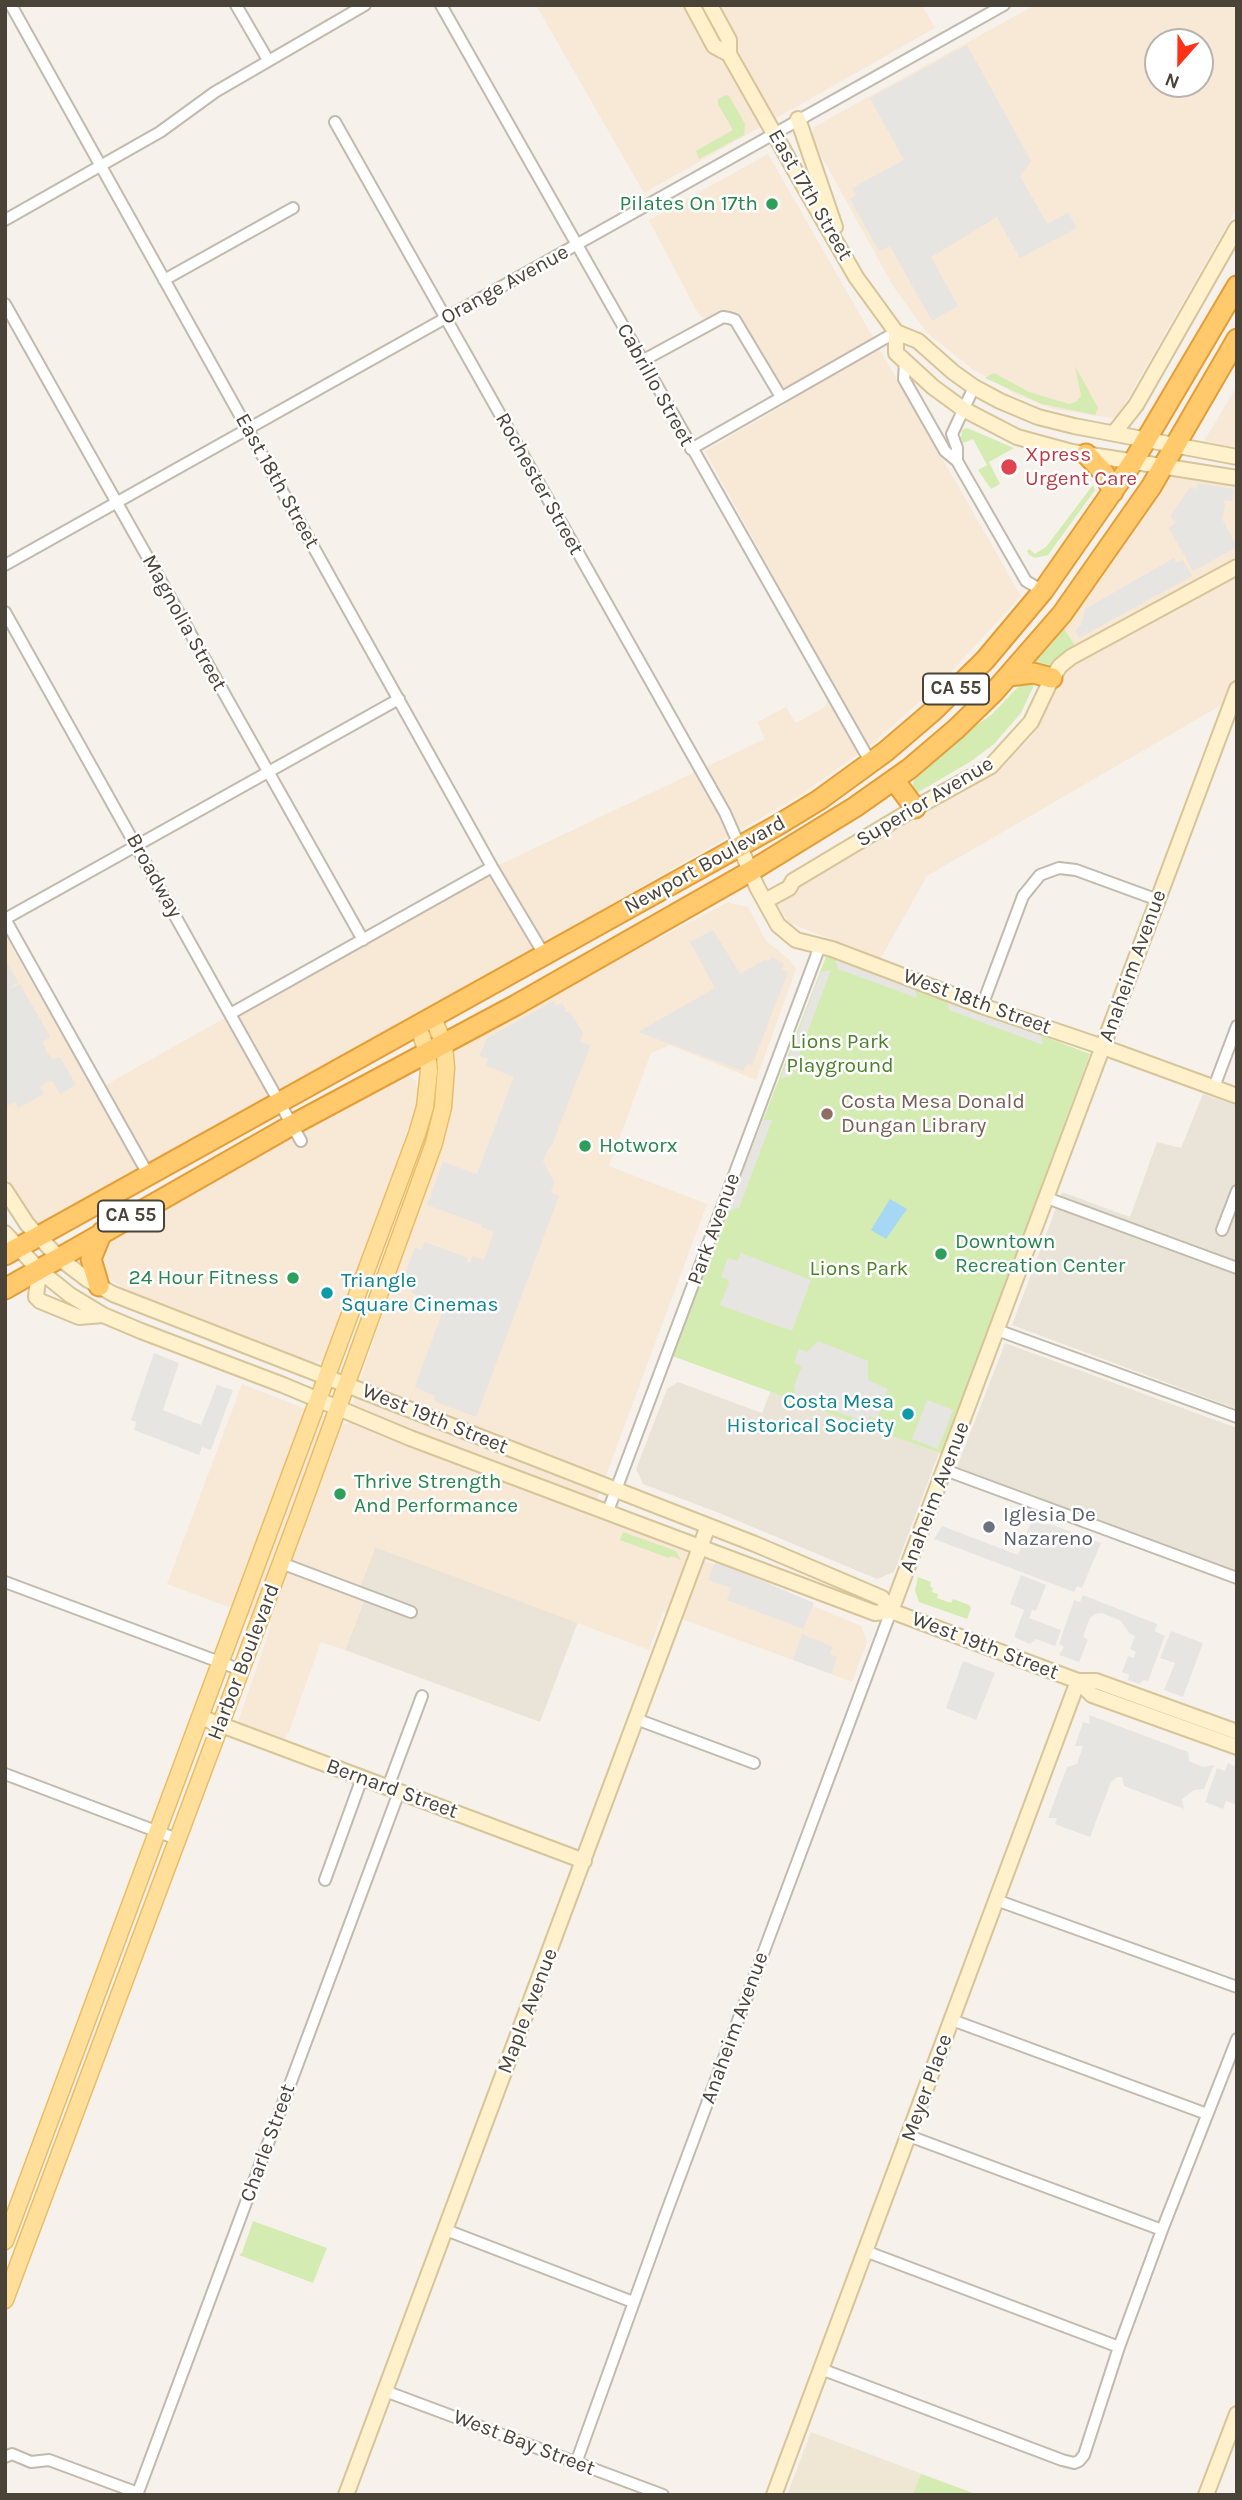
<!DOCTYPE html>
<style>
body{margin:0}
#map{position:relative;width:1242px;height:2500px;overflow:hidden;background:#f6f2eb;font-family:Karla,sans-serif}
canvas{display:block}
.frame{position:absolute;inset:0;border:7px solid #4a4338;pointer-events:none}
.north{position:absolute;left:1144px;top:28px;width:70px;height:70px;box-sizing:border-box;background:#fff;border:2px solid #b7b4af;border-radius:50%;rotate:201deg;font-size:19px;font-weight:700;line-height:28px;text-align:center;color:#4a4338}
.north::after{content:'';display:block;margin:auto;width:24px;height:32px;background:#ff3218;clip-path:polygon(50% 0,100% 100%,50% 72%,0 100%)}
</style>
<div id="map">
<canvas width="1242" height="2500"></canvas>
<div class="frame"></div>
<div class="north">N</div>
</div>
<script>
const context = document.querySelector('canvas').getContext('2d');
context.lineJoin = 'round';
function paint(path, color) { context.fillStyle = color; context.fill(path, 'evenodd'); }
const shape = rows => new Path2D(rows.map(r => 'M' + r).join(''));
function stroke(path, color, width, dash) { context.strokeStyle = color; context.lineWidth = width; context.lineCap = dash ? 'butt' : 'round'; context.setLineDash(dash || []); context.stroke(path); }
function write(font, color, halo, rows, align = 'center') {
  context.font = font + ' Karla,sans-serif'; context.lineWidth = 5; context.setLineDash([]); context.textBaseline = 'middle'; context.strokeStyle = halo; context.fillStyle = color; for (const [text, x, y, turn = 0] of rows) {
    context.save(); context.translate(x, y); context.rotate((+turn || 0) * Math.PI / 180); context.textAlign = isNaN(turn) ? turn : align; if (halo) context.strokeText(text, 0, 0); context.fillText(text, 0, 0); context.restore();
  }
}
paint(shape([
 [1203,1094,1237,1106,1237,1409,1012,1325,1062,1192,1130,1217,1157,1142,1181,1148],
 [1005,1343,1237,1428,1237,1571,957,1467],
 [678,1382,762,1413,771,1390,939,1453,894,1572,877,1579,719,1513,643,1484,636,1469,667,1389],
 [375,1547,578,1622,540,1722,345,1650,367,1593,359,1589]
]), '#eae4d8');
paint(shape([
 [536,5,922,5,935,28,644,193],
 [1035,5,1237,5,1237,208,1116,419,1053,409,1017,395,971,368,927,333,893,286,811,137,814,127],
 [1158,42,1200,42,1200,84,1158,84],
 [768,154,1021,596,940,684,871,745,799,796,504,966,35,1225,5,1175,5,936,95,1091,484,872,765,739,757,722,786,707,796,723,825,707,832,683,705,451,786,404,732,313,703,318,696,310,649,220],
 [1237,386,1237,448,1204,441],
 [1168,473,1237,484,1237,696,927,876,881,958,789,923,772,897,1006,761,1032,736,1075,647,1063,627],
 [728,902,748,907,766,941,789,959,796,969,756,1080,670,1045,651,1053,609,1166,707,1204,592,1513,861,1626,867,1642,852,1682,663,1612,649,1650,376,1547,359,1589,367,1592,345,1650,321,1642,288,1734,283,1739,238,1722,272,1623,167,1584,242,1384,347,1425,362,1374,451,1111,455,1045],
 [405,1073,415,1080,419,1089,416,1106,329,1353,321,1361,312,1363,130,1293,99,1270,100,1247,393,1074]
]), '#f8e8d6');
paint(shape([
 [811,2432,978,2495,787,2495]
]), '#efe7d4');
paint(shape([
 [726,95,729,96,745,124,744,135,699,159,696,151,733,130,718,104,718,99],
 [1075,366,1098,408,1095,415,1042,404,985,378,994,373,1029,392,1069,404,1076,402,1081,396],
 [967,428,1014,448,989,462,1000,484,991,489,978,470,987,465,973,439,963,443,961,438,962,430],
 [1093,485,1095,490,1048,555,1035,558,1029,555,1027,551,1029,549,1035,554,1046,547],
 [1063,627,1076,647,1058,658,1047,673,1027,670],
 [1036,681,1021,713,994,744,970,762,915,794,912,786,915,777,968,731,991,715,1023,682],
 [827,954,1090,1054,942,1454,672,1356],
 [623,1532,676,1551,681,1560,671,1556,669,1558,620,1540],
 [918,1577,931,1582,930,1586,933,1588,932,1592,938,1594,937,1598,951,1603,953,1599,969,1605,971,1608,967,1619,919,1602,915,1590],
 [253,2221,327,2248,313,2283,239,2255,242,2253],
 [921,2474,978,2495,913,2495]
]), '#d4ebb2');
paint(shape([
 [967,45,1031,161,1020,176,1047,224,1068,213,1077,228,1020,258,997,217,931,257,958,306,932,321,890,246,879,251,850,199,856,195,852,188,904,160,870,98],
 [1198,483,1234,489,1232,501,1224,500,1225,506,1222,519,1237,547,1193,571,1169,528,1176,522,1170,517,1190,487,1197,489],
 [1174,558,1177,563,1183,560,1192,576,1079,638,1075,630,1081,625,1085,609],
 [713,930,740,974,764,960,769,961,772,957,784,964,781,969,788,972,752,1065,747,1063,743,1071,638,1032,715,988,690,942],
 [835,958,915,988,917,998,838,969],
 [5,959,18,982,11,987,12,988,20,984,50,1037,42,1042,52,1060,60,1057,76,1085,60,1094,53,1082,48,1081,40,1086,44,1094,18,1108,15,1102,5,1107],
 [831,970,791,1076,781,1078,821,972],
 [553,1001,556,1006,562,1003,566,1010,563,1012,570,1012,583,1033,580,1041,590,1046,552,1145,548,1149,543,1162,554,1182,551,1192,559,1196,476,1417,434,1401,435,1396,415,1387,444,1308,450,1311,452,1308,411,1293,413,1287,402,1283,415,1247,422,1250,425,1242,468,1258,467,1263,470,1262,472,1256,484,1260,494,1232,481,1227,482,1225,427,1205,443,1162,477,1174,514,1077,486,1066,488,1059,480,1056,487,1038],
 [948,1001,1041,1036,1043,1045,949,1010],
 [763,1120,772,1120,739,1208,728,1211],
 [741,1253,811,1280,792,1331,720,1305,729,1283,728,1280,721,1277,728,1258,738,1261],
 [818,1341,868,1361,868,1380,888,1389,877,1419,870,1416,867,1423,796,1397,794,1386,802,1366,794,1363,799,1349,807,1352],
 [154,1353,179,1363,163,1410,201,1425,217,1385,233,1390,211,1450,202,1447,199,1455,134,1430,136,1422,131,1420],
 [927,1400,953,1410,938,1449,912,1439],
 [1032,1520,1046,1525,1050,1524,1101,1543,1082,1588,1077,1586,1074,1592,934,1539,942,1526,1018,1555],
 [716,1561,814,1603,803,1629,727,1600,731,1588,708,1580],
 [1021,1575,1046,1585,1036,1611,1032,1610,1029,1618,1061,1630,1055,1646,1036,1639,1030,1644,1014,1637,1024,1610,1010,1604],
 [1083,1595,1157,1624,1155,1631,1165,1636,1148,1681,1144,1680,1139,1684,1128,1680,1129,1675,1122,1672,1128,1656,1134,1658,1136,1652,1130,1649,1135,1636,1130,1634,1121,1621,1102,1613,1095,1614,1090,1618,1083,1637,1088,1640,1079,1662,1059,1655,1064,1647,1059,1644,1074,1600,1080,1602],
 [1171,1631,1203,1643,1183,1697,1164,1690,1175,1663,1160,1658],
 [802,1634,833,1647,830,1654,837,1657,832,1674,793,1660],
 [963,1661,995,1673,976,1720,946,1708],
 [1089,1715,1188,1752,1189,1761,1203,1767,1214,1765,1204,1789,1194,1790,1182,1799,1184,1809,1124,1786,1122,1777,1118,1777,1111,1782,1090,1837,1055,1824,1057,1818,1048,1818,1067,1767,1077,1764,1083,1746,1075,1746,1083,1722,1090,1724],
 [1228,1763,1237,1767,1237,1805,1226,1801,1223,1809,1205,1802,1217,1768,1225,1771]
]), '#e7e5e2');
paint(shape([
 [890,1199,907,1209,886,1239,871,1230]
]), '#a6d7f4');
const street = shape([
 [11,5,492,867,545,956],
 [236,5,268,60],
 [441,5,871,763],
 [335,122,725,813,740,847],
 [5,220,160,132,215,92,365,5],
 [164,280,293,208],
 [5,304,363,940],
 [642,361,723,317,729,318,735,320,781,397],
 [905,363,904,379,945,451,957,461,1026,581,1043,591],
 [691,449,896,332],
 [957,461,957,448,952,434,974,387],
 [5,565,1004,5],
 [5,612,301,1141],
 [5,919,399,699],
 [5,919,149,1176],
 [982,1006,1023,896,1040,875,1059,868,1076,870,1158,900],
 [230,1014,492,867],
 [1214,1087,1237,1026],
 [1047,1198,1237,1268],
 [1222,1230,1237,1191],
 [997,1330,1237,1417],
 [945,1470,1237,1578],
 [608,1511,820,946],
 [281,1563,411,1612],
 [5,1582,241,1670],
 [636,1719,754,1763],
 [5,1774,177,1839],
 [388,1787,422,1696],
 [325,1880,362,1778],
 [996,1900,1237,1987],
 [952,2020,1207,2114],
 [909,2136,1162,2230],
 [446,2230,633,2302],
 [865,2251,1119,2347],
 [821,2369,1062,2460,1074,2463,1079,2461,1084,2455,1119,2347,1162,2230,1237,2039],
 [385,2391,663,2495],
 [5,2457,12,2454,31,2462,49,2460,138,2493],
 [576,2463,665,2216,891,1611],
 [137,2495,399,1792]
]);
const secondary = shape([
 [692,5,714,46,729,54],
 [710,5,729,40,729,54,810,197,856,277,896,332,918,341,953,372,974,387,1000,401,1038,417,1074,426,1237,457],
 [798,119,835,227],
 [896,332,896,353,933,387,963,409,1017,437,1072,452,1237,478],
 [1114,433,1136,405,1237,228],
 [740,847,757,887,778,925,796,940,832,949,982,1006,1103,1047,1237,1096],
 [765,901,789,888,793,881,915,808,991,766,1031,722,1052,678,1060,666,1071,657,1237,567],
 [5,1190,27,1224,59,1258,88,1280,113,1294,755,1544,882,1598,891,1611],
 [5,1233,39,1270,70,1295,103,1315,141,1331,283,1385,410,1438,875,1613,891,1611,1078,1681,1096,1681,1237,1732],
 [39,1270,36,1297,40,1301,79,1317,103,1315],
 [891,1611,1237,689],
 [1078,1681,1092,1695,1237,1747],
 [200,1717,584,1861],
 [346,2495,708,1526],
 [774,2495,1078,1681],
 [1206,2495,1237,2414]
]);
const primary = shape([
 [5,2241,417,1134,425,1107,429,1071,427,1052,418,1026],
 [5,2300,299,1515,434,1143,443,1107,446,1068,444,1044,433,1018]
]);
const highway = shape([
 [1086,454,1104,473,1113,492],
 [1009,676,1033,673,1052,678],
 [894,780,915,808],
 [5,1255,778,825,819,800,885,752,933,711,985,660,1043,591,1133,462,1237,286],
 [99,1286,91,1259,102,1232],
 [5,1289,292,1125,516,1005,751,871,855,807,909,769,956,729,994,692,1062,614,1151,487,1237,339]
]);
stroke(street, '#c2baac', 14);
stroke(secondary, '#d7c599', 18);
stroke(primary, '#e9bc66', 19);
stroke(highway, '#e49e37', 23);
stroke(street, '#fff', 10);
stroke(secondary, '#fff1cb', 14);
stroke(primary, '#ffdf9a', 16);
stroke(highway, '#ffc96c', 19);
for (const [x, y, r, color] of [
 [772,204,7,"#2e9e5b"],
 [1009,467,9,"#e0444e"],
 [827,1114,7,"#8d6e63"],
 [585,1146,7,"#2e9e5b"],
 [941,1254,7,"#2e9e5b"],
 [293,1278,7,"#2e9e5b"],
 [327,1293,7,"#0f9aa8"],
 [908,1414,7,"#0f9aa8"],
 [340,1494,7,"#2e9e5b"],
 [989,1527,7,"#6b7280"]
]) { const dot = new Path2D(); dot.arc(x, y, r, 0, 2 * Math.PI); context.fillStyle = color; context.fill(dot); stroke(dot, '#fff', 2.5); }
for (const [x, y, w] of [
 [956,689,66],
 [131,1216,66]
]) { const box = new Path2D(); box.roundRect(x - w / 2, y - 15.5, w, 31, 5); context.fillStyle = '#fff'; context.fill(box); stroke(box, '#4a4338', 2); }
write('bold 19px', '#4a4338', null, [
 ["CA 55",956,689],
 ["CA 55",131,1216]
]);
write('21px', '#4a4338', '#fff', [
 ["East 17th Street",810,195,60],
 ["Orange Avenue",505,285,-29],
 ["Cabrillo Street",655,385,61],
 ["East 18th Street",277,481,61],
 ["Rochester Street",539,484,61],
 ["Magnolia Street",184,623,61],
 ["Superior Avenue",925,802,-31],
 ["Newport Boulevard",705,865,-29],
 ["Broadway",154,876,61],
 ["Anaheim Avenue",1133,966,-70],
 ["West 18th Street",977,1002,20],
 ["Park Avenue",714,1229,-70],
 ["West 19th Street",435,1419,22],
 ["Anaheim Avenue",935,1497,-69],
 ["West 19th Street",985,1646,21],
 ["Harbor Boulevard",244,1662,-69],
 ["Bernard Street",392,1789,20],
 ["Maple Avenue",528,2011,-69],
 ["Anaheim Avenue",735,2028,-70],
 ["Meyer Place",927,2088,-70],
 ["Charle Street",268,2143,-70],
 ["West Bay Street",524,2443,21]
]);
write('21px', '#27864d', '#fff', [
 ["Pilates On 17th",758,204,"right"],
 ["Hotworx",599,1146],
 ["Downtown",955,1242],
 ["Recreation Center",955,1266],
 ["24 Hour Fitness",279,1278,"right"],
 ["Thrive Strength",354,1482],
 ["And Performance",354,1506]
], 'left');
write('21px', '#be3a42', '#fff', [
 ["Xpress",1025,455],
 ["Urgent Care",1025,479]
], 'left');
write('21px', '#4c8028', '#fff', [
 ["Lions Park",840,1042],
 ["Playground",840,1066],
 ["Lions Park",859,1269]
]);
write('21px', '#785e54', '#fff', [
 ["Costa Mesa Donald",841,1102],
 ["Dungan Library",841,1126]
], 'left');
write('21px', '#0d838f', '#fff', [
 ["Triangle",341,1281],
 ["Square Cinemas",341,1305],
 ["Costa Mesa",894,1402,"right"],
 ["Historical Society",894,1426,"right"]
], 'left');
write('21px', '#5b616d', '#fff', [
 ["Iglesia De",1003,1515],
 ["Nazareno",1003,1539]
], 'left');
</script>
